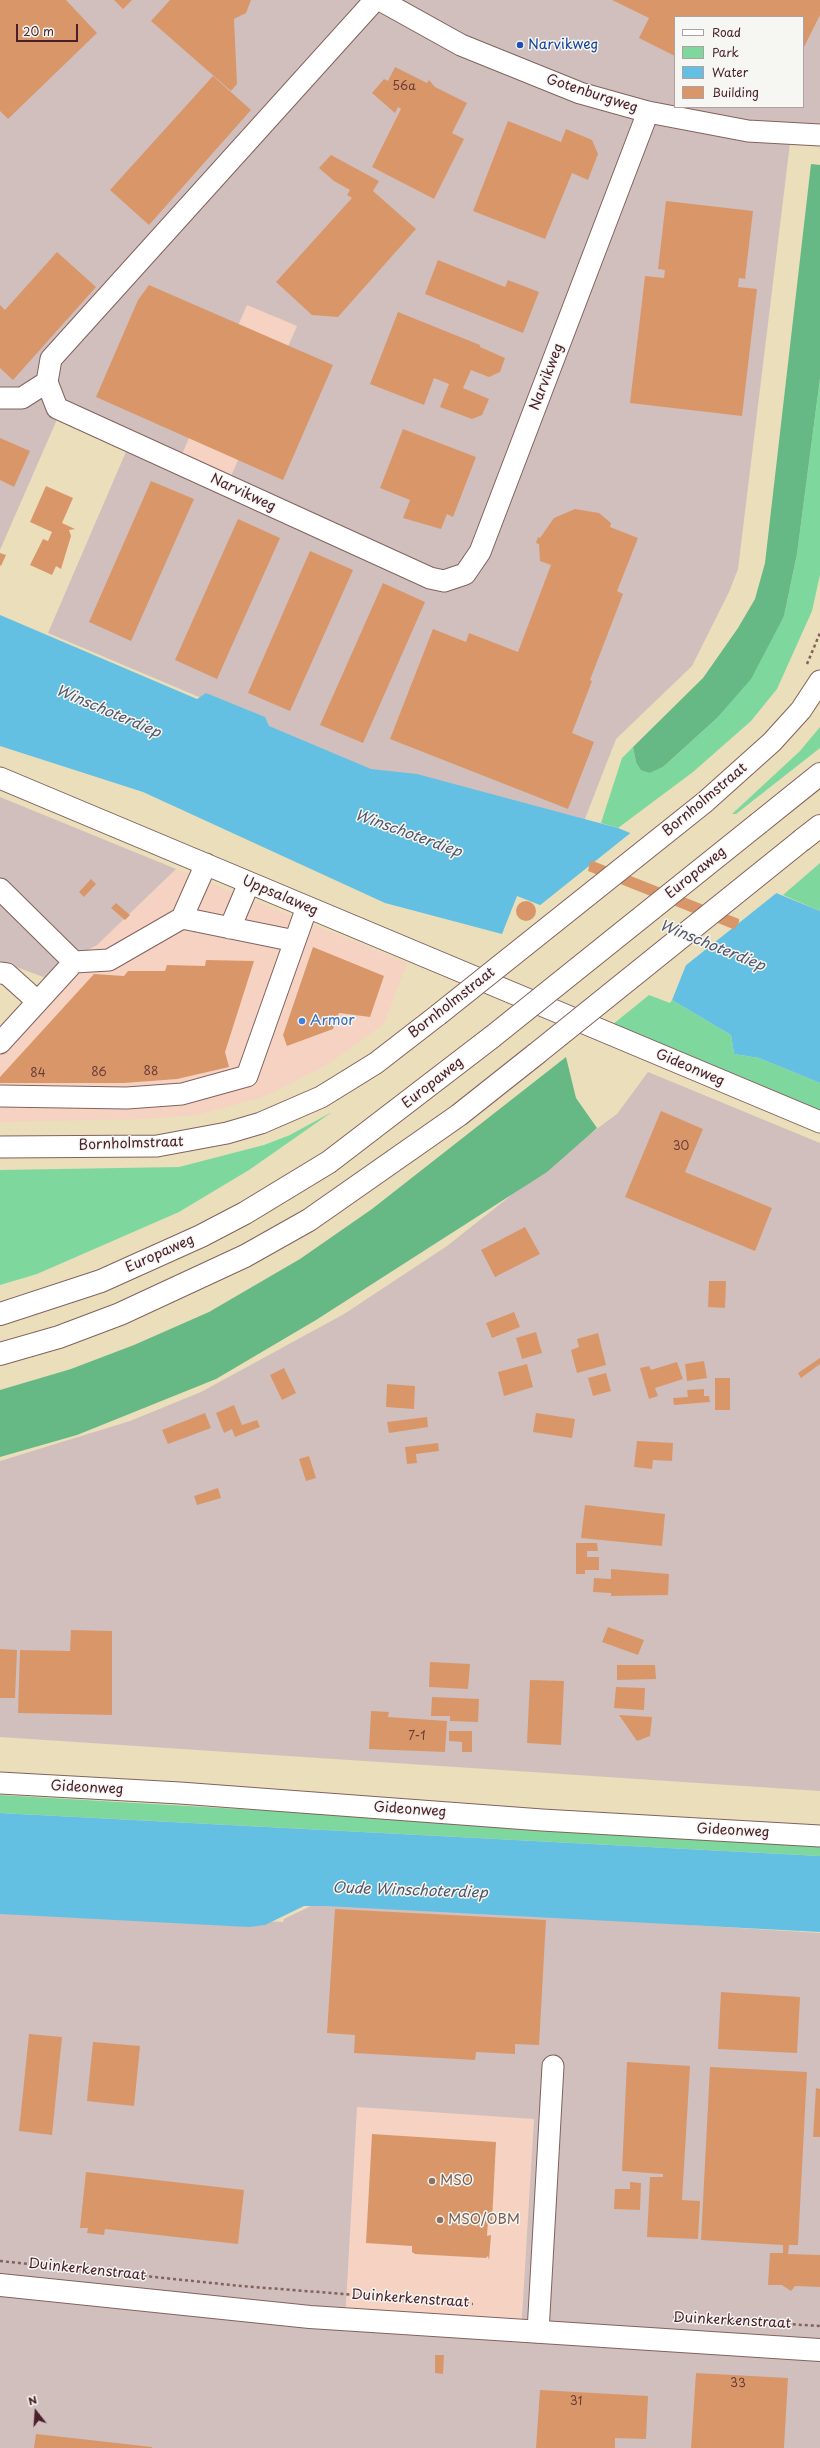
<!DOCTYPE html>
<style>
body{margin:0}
#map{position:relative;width:820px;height:2448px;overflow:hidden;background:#eadebb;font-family:"Playpen Sans",sans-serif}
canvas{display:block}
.legend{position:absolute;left:674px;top:16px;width:130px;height:92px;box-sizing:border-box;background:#f6f6f2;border:1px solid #b1a0a2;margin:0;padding:5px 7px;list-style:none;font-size:12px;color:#4a1f2b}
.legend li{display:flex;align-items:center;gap:8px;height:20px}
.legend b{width:20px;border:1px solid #b1a0a2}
.north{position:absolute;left:16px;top:2392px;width:40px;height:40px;-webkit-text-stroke:3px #f6f6f2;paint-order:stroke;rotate:343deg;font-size:11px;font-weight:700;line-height:16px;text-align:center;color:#4a1f2b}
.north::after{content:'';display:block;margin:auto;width:14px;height:18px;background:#4a1f2b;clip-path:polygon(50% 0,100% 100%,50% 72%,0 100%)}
.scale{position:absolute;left:16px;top:24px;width:62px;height:18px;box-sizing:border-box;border:2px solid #4a1f2b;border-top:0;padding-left:5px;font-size:12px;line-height:14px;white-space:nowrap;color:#4a1f2b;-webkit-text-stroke:3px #f6f6f2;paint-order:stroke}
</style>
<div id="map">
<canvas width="820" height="2448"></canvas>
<ul class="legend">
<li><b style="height:5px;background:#fff"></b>Road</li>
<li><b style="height:11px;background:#7ed89e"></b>Park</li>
<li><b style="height:11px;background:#64c0e2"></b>Water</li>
<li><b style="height:11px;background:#d99769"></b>Building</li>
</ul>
<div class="north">N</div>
<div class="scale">20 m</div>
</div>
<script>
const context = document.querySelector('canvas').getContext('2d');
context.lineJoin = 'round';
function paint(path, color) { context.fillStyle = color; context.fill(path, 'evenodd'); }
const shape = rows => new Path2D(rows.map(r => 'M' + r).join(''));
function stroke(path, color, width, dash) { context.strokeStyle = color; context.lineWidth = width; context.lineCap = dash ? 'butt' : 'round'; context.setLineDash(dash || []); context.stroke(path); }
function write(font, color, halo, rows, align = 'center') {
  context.font = font + ' "Playpen Sans",sans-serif'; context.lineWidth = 3; context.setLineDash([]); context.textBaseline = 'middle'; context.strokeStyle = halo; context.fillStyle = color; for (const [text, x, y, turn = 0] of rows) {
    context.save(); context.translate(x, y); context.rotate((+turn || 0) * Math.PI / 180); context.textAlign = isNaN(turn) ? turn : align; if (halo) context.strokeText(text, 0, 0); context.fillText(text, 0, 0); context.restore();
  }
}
paint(shape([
 [247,304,297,326,228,483,179,461],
 [176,869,407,963,384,1024,325,1066,266,1096,198,1115,144,1119,0,1122,0,1032,49,979,124,919],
 [357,2107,534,2118,521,2332,345,2322]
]), '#f6d2c3');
paint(shape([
 [0,0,820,0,820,137,791,135,738,569,729,592,692,666,616,739,574,847,371,770,48,633,131,440,62,408,0,550],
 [675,17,803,17,803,107,675,107],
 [247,305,297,326,228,483,179,461],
 [0,797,176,869,97,945,71,959,49,979,0,961],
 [648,1072,820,1143,820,1791,0,1737,0,1461,130,1421,201,1392,344,1314,447,1246,571,1148,617,1114],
 [319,1902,820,1933,820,2448,0,2448,0,1908,283,1922,284,1919],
 [357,2107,534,2119,521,2332,345,2322]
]), '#d1bfbd');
paint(shape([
 [820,378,820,575,812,611,777,689,751,721,693,772,618,828,601,823,622,758,633,747,636,762,650,773,663,767,716,719,784,616,797,554],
 [820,727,820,748,736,814,732,814,800,751],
 [820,863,820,911,783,895],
 [649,995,670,1003,672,1000,731,1035,734,1054,759,1058,820,1083,820,1114,612,1025],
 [332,1112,249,1170,179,1212,37,1274,0,1285,0,1170,179,1167,264,1145,290,1135],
 [0,1795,820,1843,820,1856,0,1813]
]), '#7ed89e');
paint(shape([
 [811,164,820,165,820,378,797,554,784,616,751,679,716,719,663,767,650,773,641,770,636,762,633,747,703,678,738,628,755,599,765,563],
 [566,1057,576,1098,597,1128,547,1172,316,1320,216,1379,77,1435,0,1457,0,1390,71,1369,134,1345,209,1312,300,1259,372,1209]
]), '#66b885');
paint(shape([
 [0,615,197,699,206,693,265,717,269,726,371,769,417,774,618,828,820,911,820,1083,759,1058,734,1054,731,1035,672,1000,686,965,685,962,517,896,502,934,385,903,143,792,0,746],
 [0,1813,820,1856,820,1932,326,1906,304,1906,265,1925,249,1927,0,1914]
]), '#64c0e2');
paint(shape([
 [633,831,779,891,685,966,671,1002,684,964,539,906]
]), '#eadebb');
paint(shape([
 [0,0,66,0,97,33,8,119,0,111],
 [114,0,132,0,123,9],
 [170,0,251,0,246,13,234,19,237,84,231,91,151,21],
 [612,0,820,0,820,15,803,49,803,17,675,17,675,56,639,38,649,18],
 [395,67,427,83,429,80,435,87,467,103,452,133,464,139,434,199,372,167,401,109,398,107,395,113,372,93,384,79,388,81],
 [213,76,251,110,149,225,110,190],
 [508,121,561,142,566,129,592,140,598,154,588,180,572,173,545,239,473,211],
 [331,155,379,181,373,191,416,229,338,317,312,315,276,282,352,198,347,195,350,190,334,181,319,168],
 [666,201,753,211,745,279,739,278,738,287,757,289,742,416,630,403,645,276,664,278,665,270,658,269],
 [57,252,96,287,13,380,0,368,0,305,5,310],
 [438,260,505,287,508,280,539,292,523,333,425,294],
 [149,285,333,365,283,480,96,397,138,300],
 [398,312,480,345,480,347,505,358,500,372,489,377,471,370,463,388,489,399,482,415,472,419,440,407,449,384,434,378,424,405,370,384],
 [403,429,476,457,453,517,447,514,441,529,403,518,410,500,380,488],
 [0,438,30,451,14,487,0,480],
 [151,481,194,499,131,641,89,622],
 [46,486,73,498,62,523,75,529,69,530,71,536,61,569,56,566,52,575,30,565,43,539,48,541,52,532,30,522],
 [575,509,599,513,611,523,610,527,638,538,617,591,623,594,590,680,592,681,572,733,594,742,568,809,390,739,433,629,466,642,469,633,518,652,551,565,540,561,539,544,536,543,538,537,540,538,554,518],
 [238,519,280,538,217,679,175,660],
 [310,551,353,570,290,711,248,693],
 [0,553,6,555,1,566,0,565],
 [383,583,425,602,363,743,320,725],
 [593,861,739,919,739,922,735,929,733,929,588,871,590,862],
 [91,879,96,884,84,897,79,892],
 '516 911a10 10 0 1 1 20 0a10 10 0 1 1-20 0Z',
 [116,903,130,915,125,920,111,908],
 [313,947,384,976,370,1017,339,1013,333,1029,287,1046,283,1035],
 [206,960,254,961,225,1052,229,1067,177,1079,124,1083,0,1083,0,1077,94,974,124,976,128,971,165,971,167,965,205,966],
 [661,1111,703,1129,685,1172,772,1208,755,1251,625,1197],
 [525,1227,540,1254,495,1277,481,1250],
 [709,1281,726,1281,725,1308,708,1307],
 [514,1312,520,1327,492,1338,486,1323],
 [536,1332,542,1353,522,1359,516,1338],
 [598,1333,606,1365,577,1373,571,1350,579,1347,577,1339],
 [820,1358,820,1364,801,1378,798,1373],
 [704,1361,707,1378,687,1381,685,1364],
 [677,1362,683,1379,655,1388,658,1396,649,1399,640,1368,649,1366,651,1370],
 [527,1364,533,1387,504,1396,498,1372],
 [284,1368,296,1393,282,1400,270,1375],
 [606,1373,611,1391,593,1396,588,1378],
 [715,1378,730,1378,730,1410,715,1410],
 [387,1384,415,1386,414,1409,386,1407],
 [704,1389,704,1396,709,1396,710,1402,674,1405,673,1398,688,1397,687,1390],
 [234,1405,242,1425,257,1420,260,1427,235,1437,232,1429,224,1433,216,1413],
 [205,1413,211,1428,168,1444,162,1430],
 [536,1413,575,1419,572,1438,533,1432],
 [427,1417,428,1427,389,1433,387,1422],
 [637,1441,673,1443,672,1461,653,1460,652,1469,634,1467],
 [438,1443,439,1451,416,1454,417,1463,407,1464,405,1447],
 [309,1456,316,1478,306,1481,299,1459],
 [218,1488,221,1498,197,1505,194,1496],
 [585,1505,665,1514,662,1546,581,1538],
 [576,1543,597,1543,598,1551,587,1551,587,1557,599,1557,599,1570,585,1570,585,1574,576,1574],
 [611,1569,669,1574,668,1595,611,1596,611,1593,593,1592,594,1578,611,1579],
 [608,1627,644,1640,638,1655,602,1642],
 [71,1630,112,1631,112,1715,18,1713,20,1650,70,1651],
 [0,1649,17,1650,15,1698,0,1698],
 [430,1662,470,1664,468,1689,429,1687],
 [617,1665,655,1665,656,1679,617,1680],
 [530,1680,564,1681,561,1745,527,1743],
 [616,1687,645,1688,644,1710,614,1708],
 [432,1697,479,1699,478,1722,450,1721,450,1716,431,1716],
 [371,1711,389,1712,388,1717,447,1721,445,1752,369,1749],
 [619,1715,652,1717,650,1736,637,1741],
 [449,1731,472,1731,472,1752,462,1752,462,1742,449,1741],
 [335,1909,546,1920,539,2045,515,2044,515,2054,476,2052,475,2060,354,2053,355,2035,327,2033],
 [721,1992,800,1997,797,2053,718,2049],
 [29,2034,62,2037,52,2135,19,2131],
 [93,2042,140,2046,134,2106,87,2101],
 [627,2062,690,2066,682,2200,700,2201,698,2239,647,2237,650,2177,663,2177,663,2174,622,2171],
 [710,2067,807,2072,798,2245,789,2245,788,2254,820,2255,820,2287,795,2286,791,2291,782,2285,768,2285,770,2253,783,2253,783,2245,701,2240],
 [816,2088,820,2089,820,2137,813,2137],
 [372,2134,496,2142,492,2221,488,2220,487,2236,491,2235,489,2260,488,2256,486,2258,415,2254,412,2252,412,2246,366,2243],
 [86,2172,244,2190,238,2244,105,2229,104,2235,87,2233,88,2228,80,2228],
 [630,2182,641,2183,640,2210,614,2209,615,2189,630,2189],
 [435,2355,444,2355,443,2374,435,2373],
 [696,2373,788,2378,784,2448,691,2448],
 [540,2390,648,2396,646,2439,615,2438,615,2448,536,2448],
 [36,2434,152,2447,152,2448,34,2448]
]), '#d99769');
const minor = shape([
 [375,0,51,359,47,382,57,408,430,578,444,581,465,574,480,552,648,112],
 [380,0,461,45,580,93,648,112,748,131,820,135],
 [0,398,22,398,47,382],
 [0,778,820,1122],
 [705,802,772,742,801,710,820,681],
 [0,889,74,962],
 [182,918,295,941],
 [230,928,249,883],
 [0,973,7,974,37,1001],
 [0,1043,74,962,109,960,182,918,206,864],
 [0,1096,127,1098,182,1094,247,1076,307,907],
 [0,1147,157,1146,227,1133,261,1123,321,1097,376,1063,438,1015],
 [0,1783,180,1793,542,1820,820,1836],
 [538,2332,553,2066]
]);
const major = shape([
 [0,2285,310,2317,820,2350]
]);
const highway = shape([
 [759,823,820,774],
 [802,840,820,826],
 [0,1314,101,1281,201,1236,245,1213,329,1162,492,1037],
 [0,1354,59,1337,120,1314,245,1256,309,1220,459,1115,536,1054]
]);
stroke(minor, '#82625d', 23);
stroke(major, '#82625d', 24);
stroke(highway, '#82625d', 24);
stroke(shape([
 [807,664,820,633],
 [0,2261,241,2286,473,2304],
 [673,2317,820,2326]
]), '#82625d', 2.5, [3, 3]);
stroke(minor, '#fff', 21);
stroke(major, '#fff', 22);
stroke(highway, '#fff', 22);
const minorBridge = shape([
 [438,1015,705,802]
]);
const highwayBridge = shape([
 [492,1037,759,823],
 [536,1054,802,840]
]);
stroke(minorBridge, '#82625d', 23, []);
stroke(highwayBridge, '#82625d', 24, []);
stroke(minorBridge, '#fff', 21);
stroke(highwayBridge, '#fff', 22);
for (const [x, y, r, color] of [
 [520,45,4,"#1a4fb4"],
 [302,1021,4,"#3f7fe0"],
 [432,2181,4,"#8d6e63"],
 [440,2220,4,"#8d6e63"]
]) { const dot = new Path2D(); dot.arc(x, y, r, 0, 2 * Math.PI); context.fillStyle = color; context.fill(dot); stroke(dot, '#f6f6f2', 1.5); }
write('12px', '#6e3d3a', null, [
 ["56a",404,87],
 ["88",151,1072],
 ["86",99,1073],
 ["84",38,1074],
 ["30",681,1147],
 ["7-1",417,1737],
 ["33",738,2384],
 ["31",576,2402]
]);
write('14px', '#164399', '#f6f6f2', [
 ["Narvikweg",528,45]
], 'left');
write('14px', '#4a1f2b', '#f6f6f2', [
 ["Gotenburgweg",592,94,18],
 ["Narvikweg",547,377,-69],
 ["Narvikweg",243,493,25],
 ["Bornholmstraat",705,800,-40],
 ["Europaweg",696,873,-39],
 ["Uppsalaweg",280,896,23],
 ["Bornholmstraat",452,1003,-38],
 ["Gideonweg",690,1068,23],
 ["Europaweg",433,1083,-38],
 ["Bornholmstraat",131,1144,-2],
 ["Europaweg",160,1254,-24],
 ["Gideonweg",87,1788,3],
 ["Gideonweg",410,1810,4],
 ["Gideonweg",733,1831,3],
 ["Duinkerkenstraat",87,2270,6],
 ["Duinkerkenstraat",410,2299,4],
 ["Duinkerkenstraat",732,2321,3]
]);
write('14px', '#366cbe', '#f6f6f2', [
 ["Armor",310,1021]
], 'left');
write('14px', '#785e54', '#f6f6f2', [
 ["MSO",440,2181],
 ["MSO/OBM",448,2220]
], 'left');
write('italic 15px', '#53576b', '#f6f6f2', [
 ["Winschoterdiep",108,712,23],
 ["Winschoterdiep",408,834,20],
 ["Winschoterdiep",712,946,22],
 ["Oude Winschoterdiep",410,1891,2]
]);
</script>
